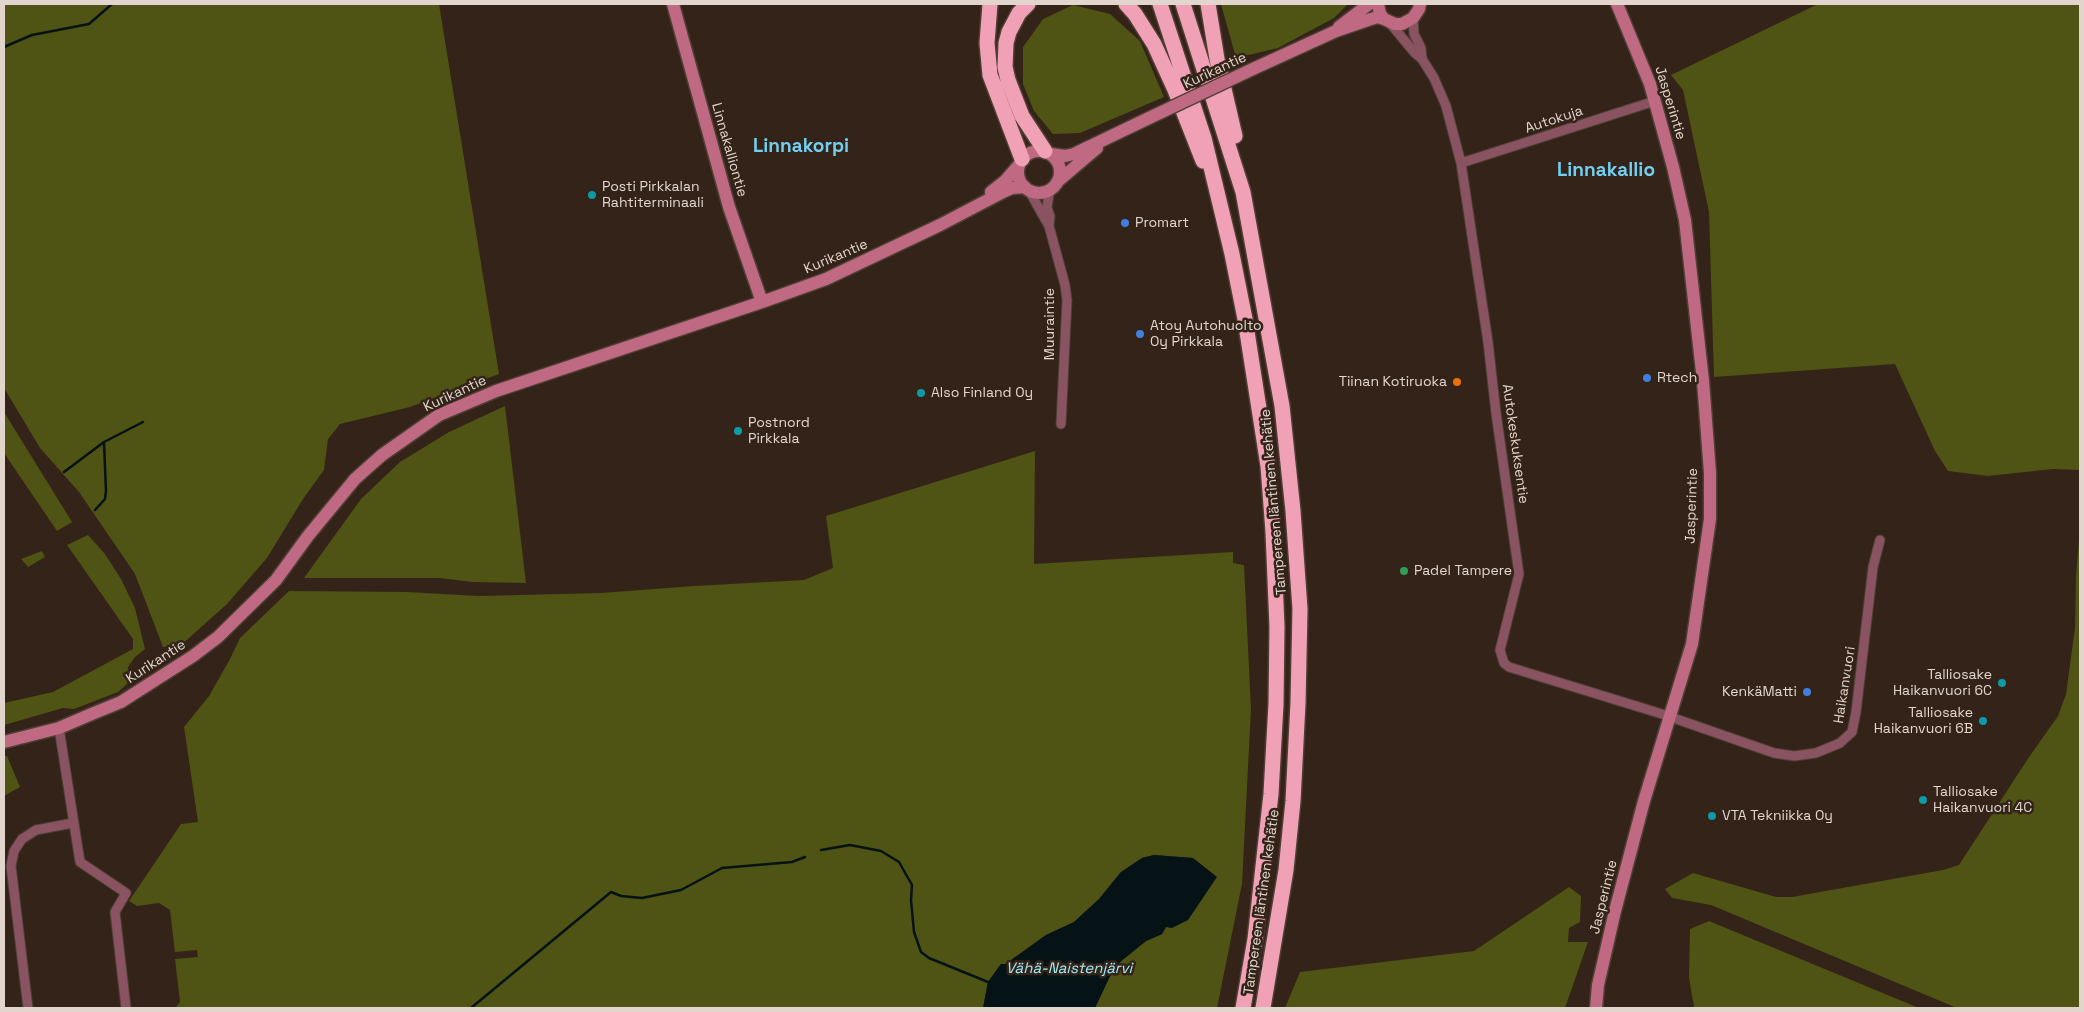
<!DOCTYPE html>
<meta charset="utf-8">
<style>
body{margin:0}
#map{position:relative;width:2084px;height:1012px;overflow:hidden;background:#342318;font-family:"Space Grotesk",sans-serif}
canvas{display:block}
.frame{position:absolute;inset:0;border:5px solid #e1d5ce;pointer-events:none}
</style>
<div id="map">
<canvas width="2084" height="1012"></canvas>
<div class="frame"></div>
</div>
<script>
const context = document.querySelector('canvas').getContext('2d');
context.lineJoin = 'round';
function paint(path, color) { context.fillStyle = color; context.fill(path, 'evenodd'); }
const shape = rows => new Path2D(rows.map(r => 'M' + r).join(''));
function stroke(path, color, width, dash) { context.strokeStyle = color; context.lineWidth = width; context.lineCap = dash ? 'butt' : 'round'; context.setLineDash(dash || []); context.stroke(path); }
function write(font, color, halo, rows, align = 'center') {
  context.font = font + ' "Space Grotesk",sans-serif'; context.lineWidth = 5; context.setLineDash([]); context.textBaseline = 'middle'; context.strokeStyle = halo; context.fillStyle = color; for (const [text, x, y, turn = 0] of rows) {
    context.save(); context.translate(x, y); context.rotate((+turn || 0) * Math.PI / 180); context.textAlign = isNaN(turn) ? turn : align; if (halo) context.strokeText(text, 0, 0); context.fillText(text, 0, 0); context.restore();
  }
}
paint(shape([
 [4,4,439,4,499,374,410,407,340,424,328,439,324,470,303,499,267,558,227,604,179,647,163,647,135,574,79,492,40,448,4,388],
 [1221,4,1348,4,1334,18,1278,48,1236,58],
 [1818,4,2080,4,2080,470,2053,469,1988,476,1948,471,1935,451,1895,364,1714,377,1709,212,1683,90,1671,75],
 [1073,5,1110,14,1140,41,1164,97,1080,133,1053,134,1034,111,1023,84,1023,47,1043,19],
 [505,406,526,583,473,582,440,578,304,578,361,499,400,462,449,432],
 [4,412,72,522,57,531,4,453],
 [1035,451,1034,564,1233,552,1233,563,1244,565,1251,709,1242,884,1217,1008,1095,1008,1110,976,1120,962,1146,941,1162,934,1166,927,1216,877,1193,858,1154,855,1142,858,1121,872,1099,899,1074,922,1046,935,1005,964,1001,964,988,982,983,1008,175,1008,180,1002,175,959,198,957,197,950,175,952,170,910,159,903,137,906,129,901,181,824,198,822,184,727,209,696,230,659,240,638,289,591,407,592,478,596,601,593,694,586,804,580,833,568,826,516],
 [2080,526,2080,1008,1957,1008,1711,905,1672,898,1665,889,1693,873,1776,897,1792,897,1943,870,1959,865,2027,760,2058,716,2066,694,2075,628,2076,576],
 [88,535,105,554,121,579,135,608,145,649,135,657,128,667,127,684,118,692,74,709,63,708,4,725,4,703,53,692,133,649,133,639,67,545],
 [42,551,45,557,28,567,21,559],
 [4,756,7,756,20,787,4,796],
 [1569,887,1581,896,1580,922,1569,928,1568,942,1588,942,1565,1008,1285,1008,1300,972,1474,951],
 [1709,921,1919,1008,1693,1008,1694,1007,1689,978,1690,929]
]), '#4f5313');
paint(shape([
 [1154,855,1193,858,1217,877,1188,920,1172,928,1166,927,1162,934,1146,941,1120,962,1110,976,1095,1008,983,1008,988,982,1001,964,1006,964,1046,935,1074,922,1099,899,1121,872,1142,858]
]), '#051316');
stroke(shape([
 [4,47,32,35,89,24,112,4],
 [64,472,104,442,143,422],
 [95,510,105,499,106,491,104,443],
 [821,850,850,845,881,851,899,862,912,885,911,900,914,932,921,952,929,958,988,982],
 [471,1008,611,892,621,896,642,898,681,890,722,868,792,862,805,857]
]), '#051316', 2.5);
const minor = shape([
 [1413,18,1414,34,1421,48,1422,59],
 [1389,22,1414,52,1422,59,1434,78,1446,106,1461,163,1488,342,1496,413,1519,574,1500,650,1504,663,1509,667,1662,714,1774,753,1794,756,1816,753,1840,743,1852,732,1856,712,1873,567,1880,540],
 [1461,163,1655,101],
 [1028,189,1049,226,1065,285,1067,300,1061,424],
 [1049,226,1050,216,1047,208,1049,194,1053,187],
 [59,728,80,862,126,893,115,912,126,1008],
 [28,1008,11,866,14,851,22,839,36,830,73,823]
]);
const secondary = shape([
 [673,4,729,207,762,302],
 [1378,4,1380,14,1384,19,1395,24,1402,24,1413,18,1419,9,1420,4],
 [1339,27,1369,4],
 [1255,68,1336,31,1371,19,1378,17,1384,19],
 '1018 172a21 21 0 1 1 42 0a21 21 0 1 1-42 0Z',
 [1051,154,1065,156,1074,154,1149,118],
 [1057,182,1097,148],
 [991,192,1005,181,1019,165],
 [4,742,59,728,94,713,121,702,193,656,218,637,276,580,308,536,355,479,382,455,439,415,496,391,762,302,826,279,940,225,1003,192,1012,188,1025,187],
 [1596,1008,1598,985,1615,911,1644,801,1692,644,1710,519,1710,473,1703,381,1685,220,1673,167,1650,84,1617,4]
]);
const motorway = shape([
 [990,4,987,43,990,75,1022,159],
 [1028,4,1019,13,1009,32,1006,43,1005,67,1008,80,1022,116,1045,151],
 [1126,4,1135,14,1154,44,1175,90,1203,161],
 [1160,4,1204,138,1232,254,1245,319,1268,466,1273,532,1277,627,1276,704,1271,794,1255,939,1243,1008],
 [1183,4,1243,192,1282,406,1293,511,1300,609,1298,703,1293,801,1286,870,1263,1008],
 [1208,4,1217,59,1235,136]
]);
stroke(minor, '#503f35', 11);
stroke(secondary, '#503f35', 15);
stroke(motorway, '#503f35', 18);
stroke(minor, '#895361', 9);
stroke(secondary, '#bf6a82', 12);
stroke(motorway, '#f1a1b5', 15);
const secondaryBridge = shape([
 [1149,118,1255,68]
]);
stroke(secondaryBridge, '#503f35', 15, []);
stroke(secondaryBridge, '#bf6a82', 12);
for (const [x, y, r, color] of [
 [592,195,5,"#0f9aa8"],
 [1125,223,5,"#3f7fe0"],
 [1140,334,5,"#3f7fe0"],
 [1647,378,5,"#3f7fe0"],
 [1457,382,5,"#e8710a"],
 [921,393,5,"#0f9aa8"],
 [738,431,5,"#0f9aa8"],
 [1404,571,5,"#2e9e5b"],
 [2002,683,5,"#0f9aa8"],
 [1807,692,5,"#3f7fe0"],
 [1983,721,5,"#0f9aa8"],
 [1923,800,5,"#0f9aa8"],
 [1712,816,5,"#0f9aa8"]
]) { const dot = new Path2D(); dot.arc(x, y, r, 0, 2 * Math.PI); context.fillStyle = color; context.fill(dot); stroke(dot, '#342318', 2); }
write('14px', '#e1d5ce', '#342318', [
 ["Kurikantie",1215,71,-25],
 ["Jasperintie",1670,103,73],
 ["Autokuja",1554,120,-18],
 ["Linnakalliontie",729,150,74],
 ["Kurikantie",836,257,-23],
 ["Muuraintie",1050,324,-90],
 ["Kurikantie",455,394,-25],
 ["Autokeskuksentie",1515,444,82],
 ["Tampereen läntinen kehätie",1274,502,-95],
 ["Jasperintie",1692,506,-88],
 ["Kurikantie",156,662,-33],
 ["Haikanvuori",1845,685,-81],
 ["Jasperintie",1604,897,-76],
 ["Tampereen läntinen kehätie",1262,902,-82]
]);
write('14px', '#e1d5ce', '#342318', [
 ["Posti Pirkkalan",602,187],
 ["Rahtiterminaali",602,203],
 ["Promart",1135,223],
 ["Atoy Autohuolto",1150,326],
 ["Oy Pirkkala",1150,342],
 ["Rtech",1657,378],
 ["Tiinan Kotiruoka",1447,382,"right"],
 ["Also Finland Oy",931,393],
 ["Postnord",748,423],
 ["Pirkkala",748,439],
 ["Padel Tampere",1414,571],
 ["Talliosake",1992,675,"right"],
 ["Haikanvuori 6C",1992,691,"right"],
 ["KenkäMatti",1797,692,"right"],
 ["Talliosake",1973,713,"right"],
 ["Haikanvuori 6B",1973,729,"right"],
 ["Talliosake",1933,792],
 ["Haikanvuori 4C",1933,808],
 ["VTA Tekniikka Oy",1722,816]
], 'left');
write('italic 15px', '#9cebfb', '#342318', [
 ["Vähä-Naistenjärvi",1069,969]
]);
write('bold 19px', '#73cff1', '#342318', [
 ["Linnakorpi",801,147],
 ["Linnakallio",1606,171]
]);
</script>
